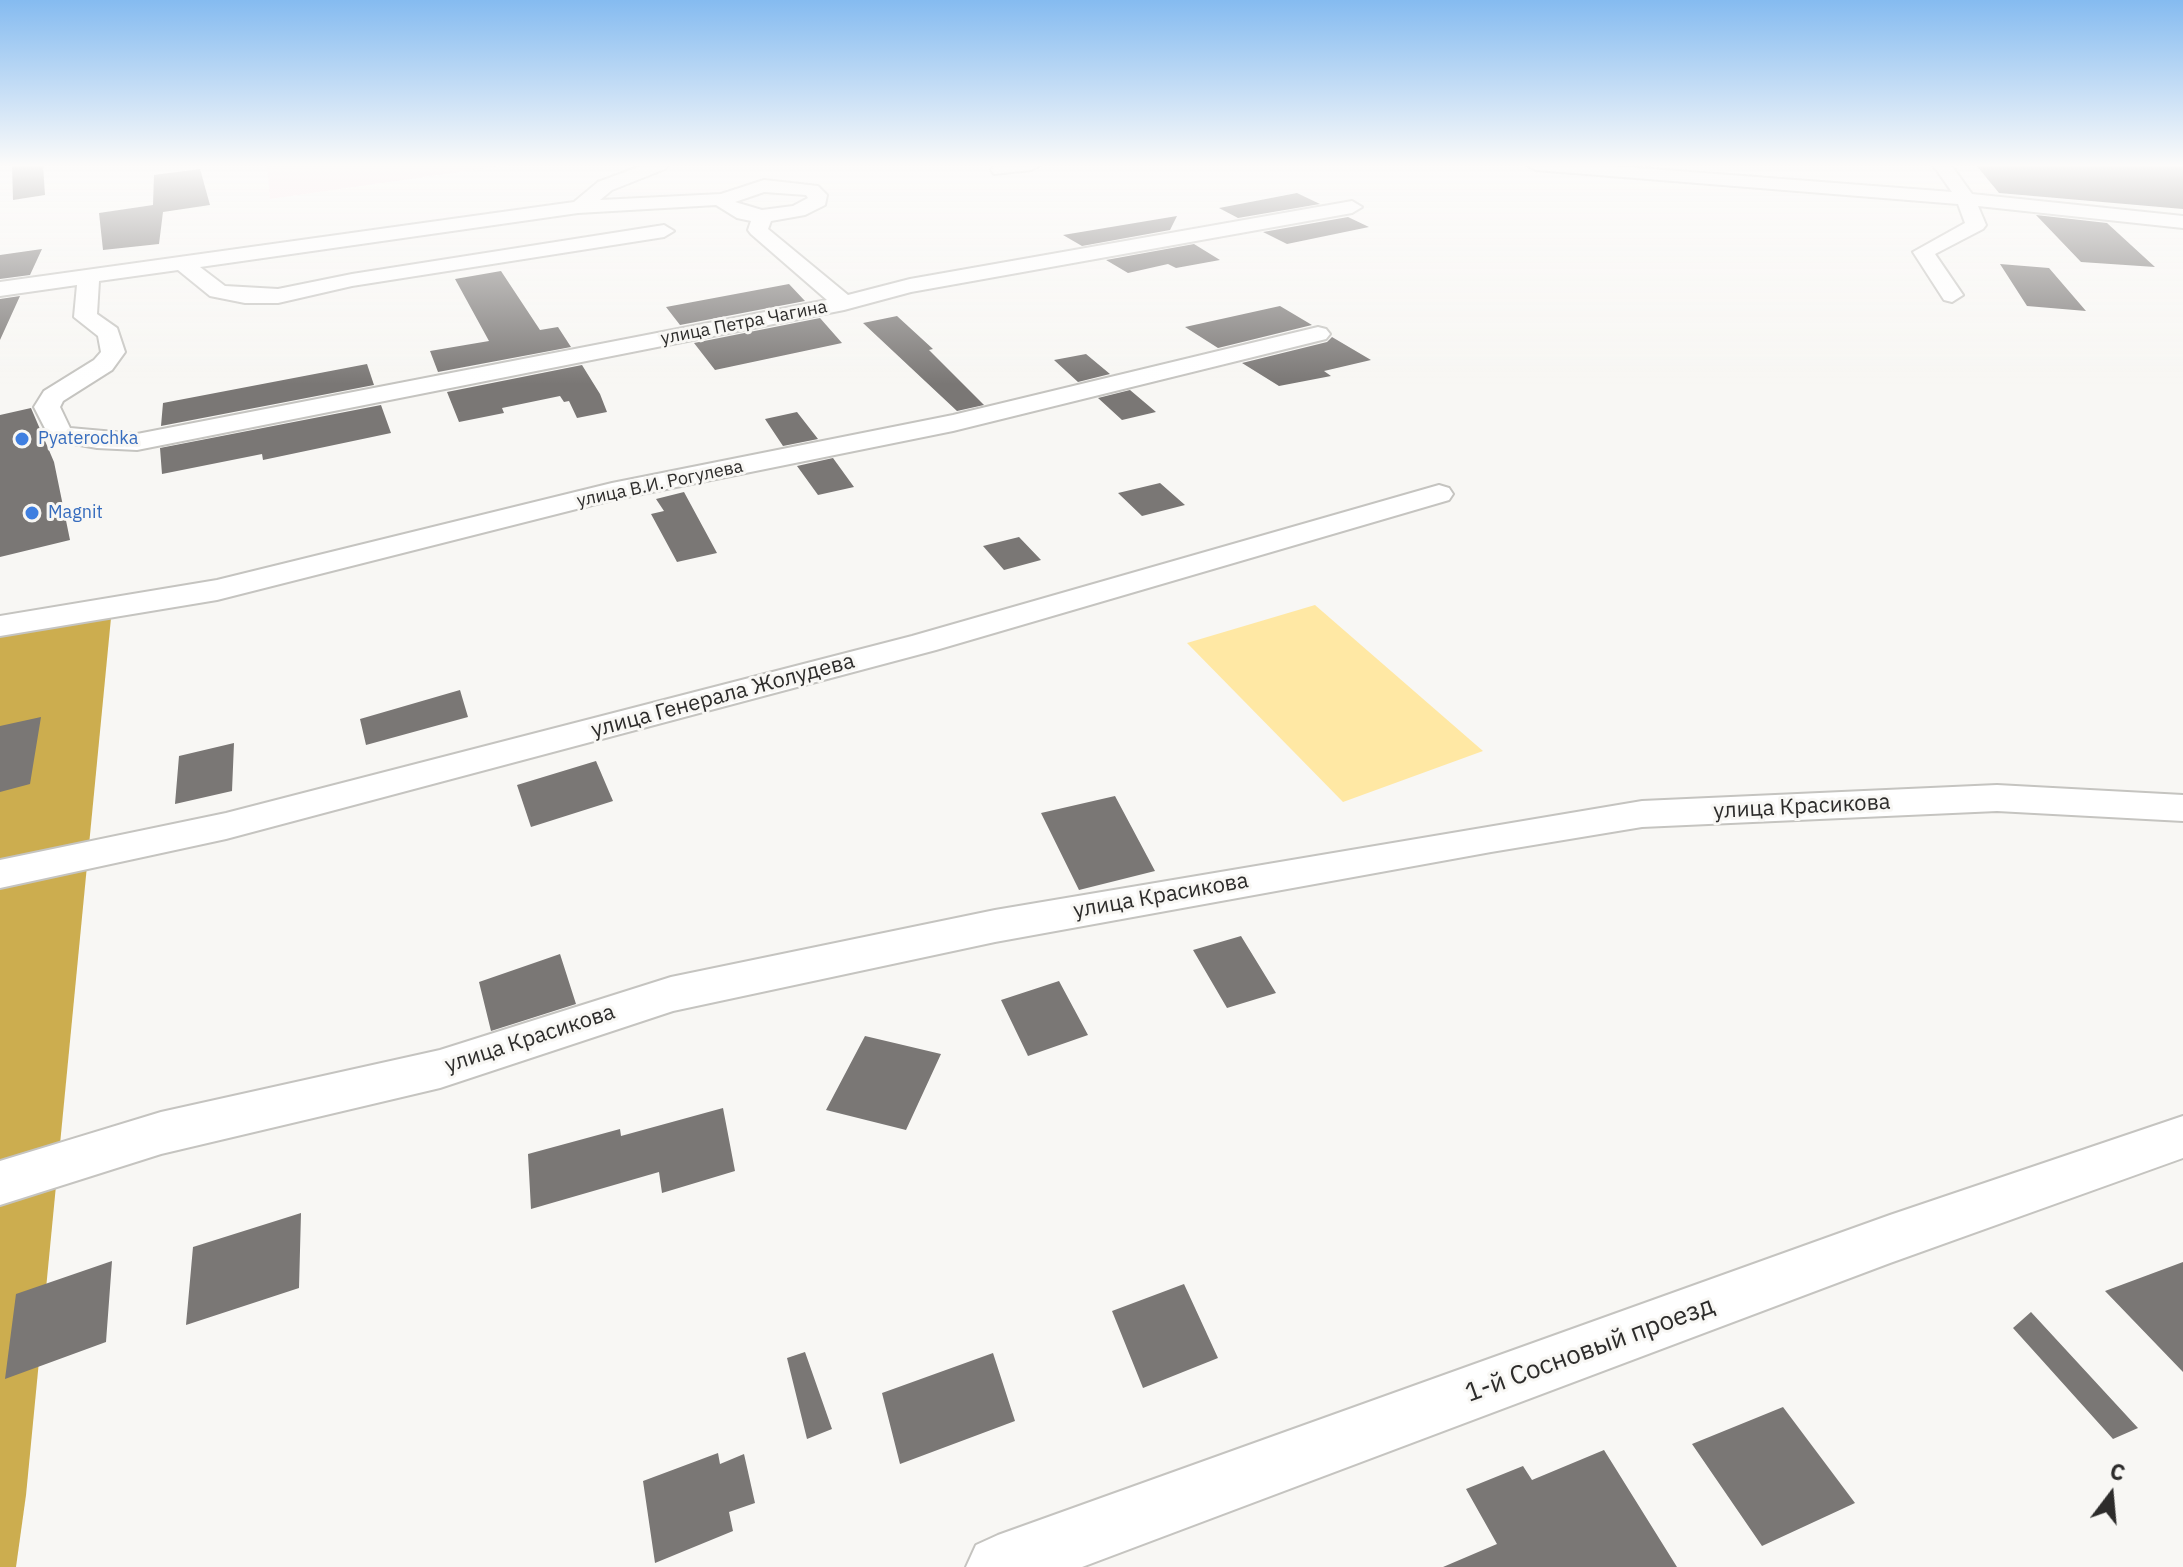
<!DOCTYPE html>
<meta charset="utf-8">
<style>
body{margin:0}
#map{position:relative;width:2183px;height:1567px;overflow:hidden;background:#f8f7f4;font-family:"IBM Plex Sans",sans-serif}
canvas{display:block}
.north{position:absolute;left:2071px;top:1455px;width:80px;height:80px;-webkit-text-stroke:6px #f8f7f4;paint-order:stroke;rotate:16deg;font-size:22px;font-weight:700;line-height:32px;text-align:center;color:#2d2c2b}
.north::after{content:'';display:block;margin:auto;width:28px;height:36px;background:#2d2c2b;clip-path:polygon(50% 0,100% 100%,50% 72%,0 100%)}
</style>
<div id="map">
<canvas width="2183" height="1567"></canvas>
<div class="north">С</div>
</div>
<script>
const context = document.querySelector('canvas').getContext('2d');
context.lineJoin = 'round';
function paint(path, color) { context.fillStyle = color; context.fill(path, 'evenodd'); }
const shape = rows => new Path2D(rows.map(r => 'M' + r).join(''));
function stroke(path, color, width, dash) { context.strokeStyle = color; context.lineWidth = width; context.lineCap = dash ? 'butt' : 'round'; context.setLineDash(dash || []); context.stroke(path); }
function write(font, color, halo, rows, align = 'center') {
  context.font = font + ' "IBM Plex Sans",sans-serif'; context.lineWidth = 6; context.setLineDash([]); context.textBaseline = 'middle'; context.strokeStyle = halo; context.fillStyle = color; for (const [text, x, y, turn = 0] of rows) {
    context.save(); context.translate(x, y); context.rotate((+turn || 0) * Math.PI / 180); context.textAlign = isNaN(turn) ? turn : align; if (halo) context.strokeText(text, 0, 0); context.fillText(text, 0, 0); context.restore();
  }
}
paint(shape([
 [267,165,508,165,270,199]
]), '#ffe6ee');
paint(shape([
 [1315,605,1483,751,1343,802,1187,643]
]), '#ffe8a4');
paint(shape([
 [111,618,26,1495,16,1567,0,1567,0,634]
]), '#ccad4f');
paint(shape([
 [12,165,43,165,45,195,13,200],
 [1976,165,2183,165,2183,209,1999,193],
 [200,169,210,205,163,212,159,244,103,250,99,213,153,205,154,175],
 [1297,193,1320,204,1238,218,1219,208],
 [2036,215,2107,223,2155,267,2081,262],
 [1177,216,1170,230,1082,246,1063,235],
 [1348,217,1369,227,1287,244,1263,232],
 [1194,244,1220,260,1176,268,1168,264,1128,273,1106,260],
 [42,249,30,275,0,279,0,255],
 [2000,264,2049,268,2086,311,2027,306],
 [501,271,540,330,558,327,571,347,438,372,430,351,489,341,455,279],
 [789,284,805,301,680,325,666,307],
 [20,296,0,340,0,299],
 [1280,306,1312,325,1218,348,1185,327],
 [897,316,933,349,929,350,984,405,957,411,863,323],
 [820,318,842,343,715,370,694,343],
 [1332,337,1371,360,1324,371,1331,376,1279,386,1242,363,1327,342],
 [1086,354,1110,374,1078,382,1054,360],
 [367,364,374,385,161,426,163,403],
 [582,365,600,394,607,412,577,418,569,401,564,402,560,396,502,408,504,413,459,422,447,392],
 [1130,390,1156,412,1122,420,1098,398],
 [381,405,391,433,263,460,262,454,162,474,160,448],
 [31,408,54,462,70,540,0,557,0,415],
 [797,412,818,439,783,446,765,419],
 [833,458,854,487,818,495,797,466],
 [1160,483,1185,505,1142,516,1118,493],
 [684,492,717,553,677,562,651,514,664,511,656,499],
 [1019,537,1041,560,1004,570,983,546],
 [460,690,468,717,366,745,360,719],
 [41,717,30,784,0,792,0,726],
 [234,743,232,791,175,804,179,756],
 [596,761,613,801,531,827,517,785],
 [1115,796,1155,871,1079,890,1041,813],
 [1241,936,1276,993,1227,1008,1193,950],
 [560,954,576,1004,491,1031,479,982],
 [1059,981,1088,1035,1028,1056,1001,1000],
 [865,1036,941,1054,906,1130,826,1110],
 [723,1108,735,1171,662,1193,659,1172,531,1209,528,1154,620,1129,621,1136],
 [301,1213,299,1288,186,1325,193,1247],
 [112,1261,106,1342,5,1379,16,1294],
 [2183,1262,2183,1372,2105,1291],
 [1184,1284,1218,1358,1143,1388,1112,1311],
 [2031,1312,2138,1428,2113,1439,2013,1328],
 [805,1352,832,1429,807,1439,787,1358],
 [993,1353,1015,1421,900,1464,882,1393],
 [1783,1407,1855,1503,1762,1546,1692,1444],
 [1604,1450,1677,1567,1443,1567,1497,1544,1466,1489,1523,1466,1532,1480],
 [718,1453,720,1464,744,1454,755,1503,729,1512,733,1531,655,1563,643,1481]
]), '#7a7775');
const minor = shape([
 [644,165,668,165,665,169,612,190,600,200,721,194,764,180,818,186,827,195,825,205,805,215,771,221,768,229,848,295,910,279,1352,201,1362,207,1352,213,911,292,844,310,137,450,97,448,51,440,34,407,44,391,94,360,101,352,98,336,74,317,77,285,0,296,0,282,574,202,598,182,644,165],
 [764,192,806,195,808,198,793,206,762,210,735,202,764,192],
 [716,205,737,218,751,221,748,230,751,234,827,300,137,434,70,428,60,407,63,401,112,370,125,352,117,328,97,314,99,281,178,270,210,296,245,303,278,303,352,286,664,237,674,231,664,225,352,274,278,289,225,286,200,267,578,213,716,205],
 [1000,165,1040,165,1031,170,994,174,991,170,994,166,1000,165],
 [1527,165,1599,165,1952,192,1933,165,1951,165,1972,194,2183,216,2183,228,1978,206,1986,225,1983,229,1935,254,1963,295,1952,302,1944,300,1913,252,1965,223,1958,204,1536,170,1527,165],
 [1318,327,1326,329,1330,334,1326,339,953,431,612,500,217,600,0,636,0,616,217,580,612,483,953,415,1318,327],
 [1439,485,1449,488,1453,494,1449,500,936,650,226,839,0,888,0,860,226,813,912,636,1439,485],
 [1997,785,2183,795,2183,821,1997,811,1642,827,1491,852,995,942,673,1011,440,1088,161,1154,0,1205,0,1161,161,1112,440,1050,671,977,995,910,1642,801,1997,785],
 [2183,1116,2183,1158,1890,1263,1082,1567,966,1567,976,1545,998,1535,1890,1215,2183,1116]
]);
stroke(minor, '#c5c4c0', 4);
paint(minor, '#fff');
const sky = context.createLinearGradient(0, 0, 0, 384);
sky.addColorStop(0, '#85bbf0');
sky.addColorStop(0.43, '#fcfbfa');
sky.addColorStop(1, '#fcfbfa00');
context.fillStyle = sky;
context.fillRect(0, 0, 2183, 384);
for (const [x, y, r, color] of [
 [22,439,8,"#3f7fe0"],
 [32,513,8,"#3f7fe0"]
]) { const dot = new Path2D(); dot.arc(x, y, r, 0, 2 * Math.PI); context.fillStyle = color; context.fill(dot); stroke(dot, '#f8f7f4', 3); }
write('18px', '#2d2c2b', '#f8f7f4', [
 ["улица Петра Чагина",744,323,-11],
 ["улица В.И. Рогулева",660,484,-12]
]);
write('18px', '#366cbe', '#f8f7f4', [
 ["Pyaterochka",38,439],
 ["Magnit",48,513]
], 'left');
write('22px', '#2d2c2b', '#f8f7f4', [
 ["улица Генерала Жолудева",723,696,-15],
 ["улица Красикова",1802,807,-3],
 ["улица Красикова",1161,896,-10],
 ["улица Красикова",530,1039,-18]
]);
write('26px', '#2d2c2b', '#f8f7f4', [
 ["1-й Сосновый проезд",1590,1350,-20]
]);
</script>
